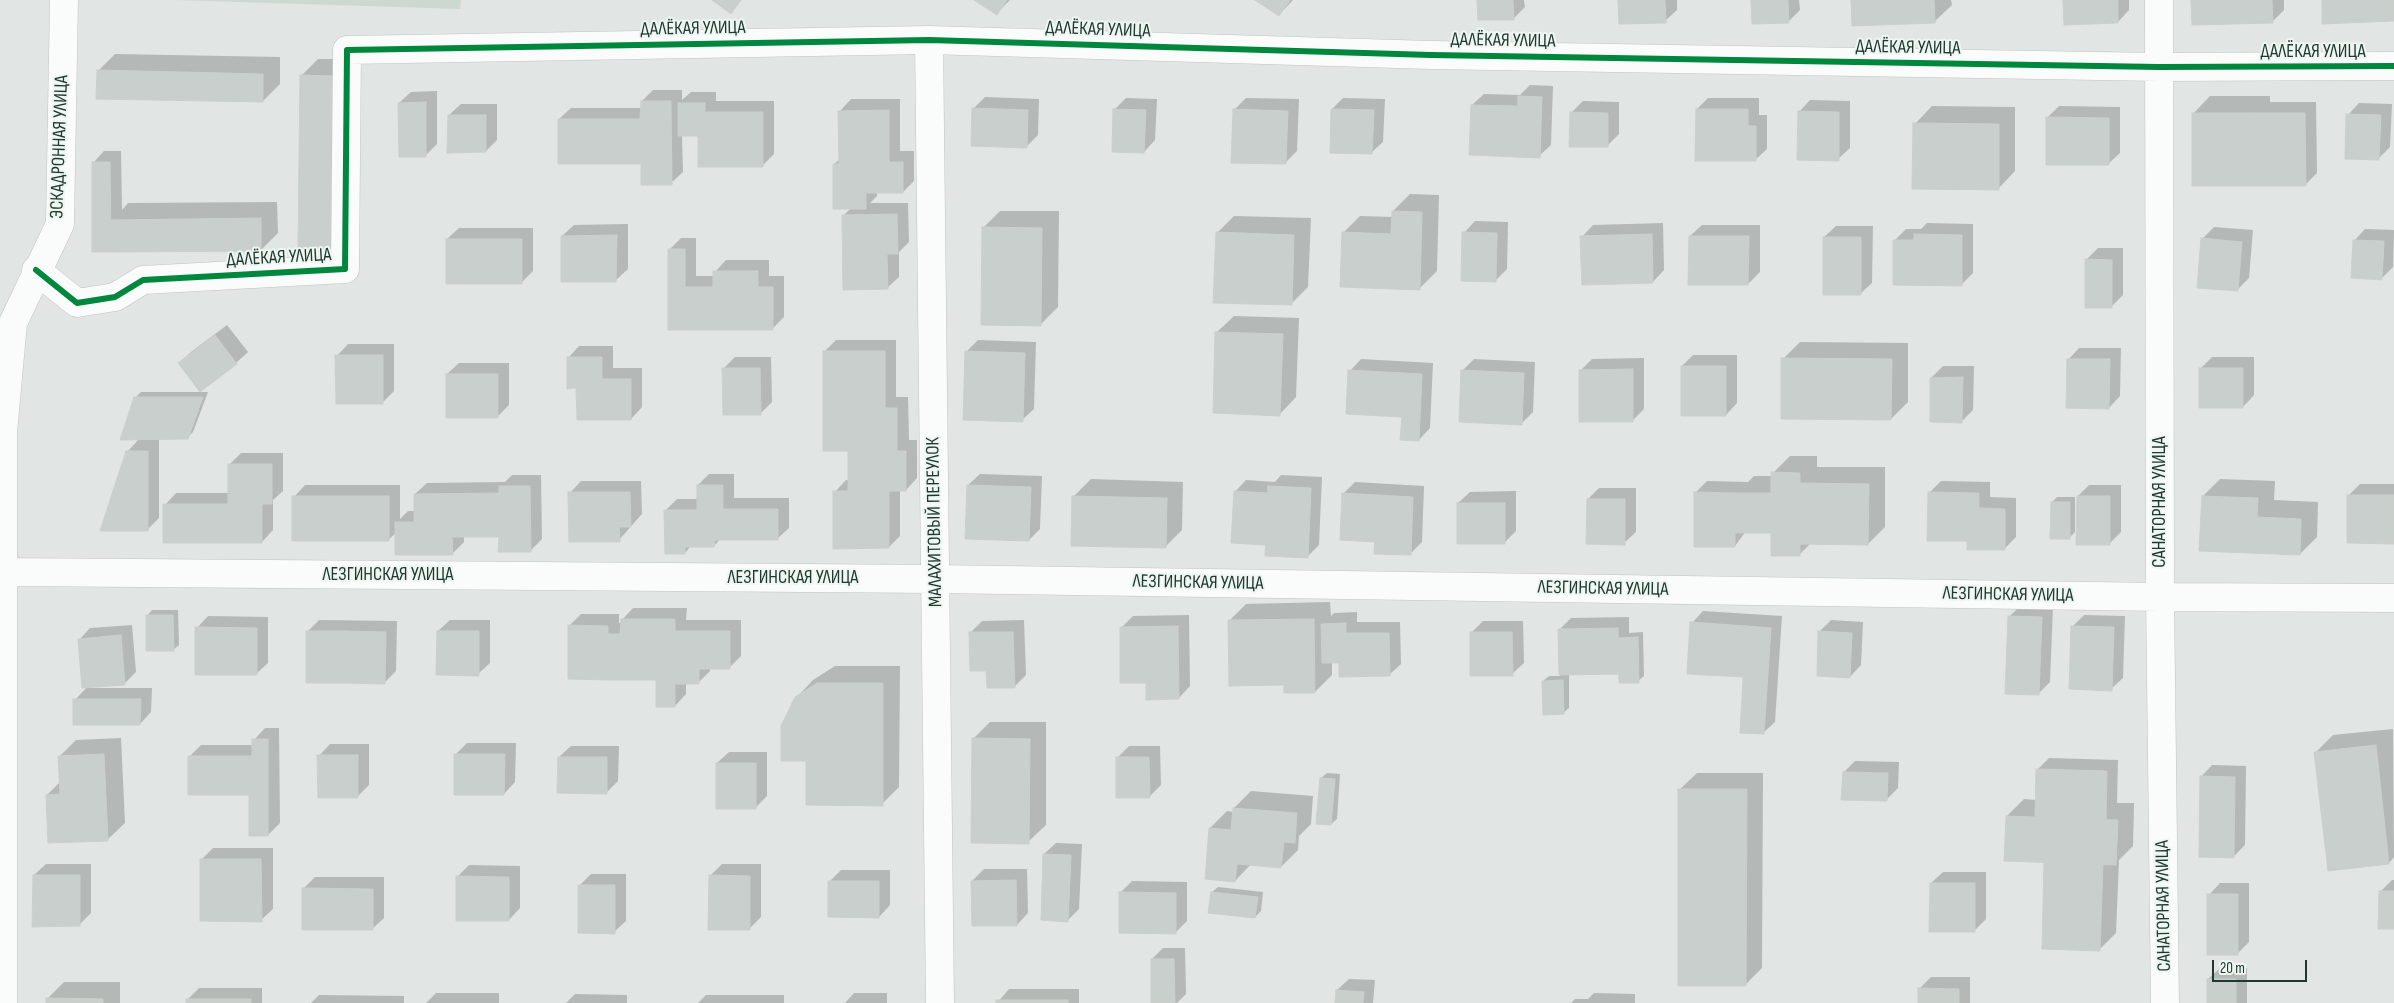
<!DOCTYPE html>
<meta charset="utf-8">
<style>
body{margin:0}
#map{position:relative;width:2394px;height:1003px;overflow:hidden;background:#e1e6e4;font-family:"Sofia Sans Condensed",sans-serif}
canvas{display:block}
.scale{position:absolute;left:2212px;top:960px;width:95px;height:22px;box-sizing:border-box;border:2px solid #203831;border-top:0;padding-left:6px;font-size:15px;line-height:18px;white-space:nowrap;color:#203831;-webkit-text-stroke:4px #eef6f2;paint-order:stroke}
</style>
<div id="map">
<canvas width="2394" height="1003"></canvas>
<div class="scale">20 m</div>
</div>
<script>
const context = document.querySelector('canvas').getContext('2d');
context.lineJoin = 'round';
function paint(path, color) { context.fillStyle = color; context.fill(path, 'evenodd'); }
const shape = rows => new Path2D(rows.map(r => 'M' + r).join(''));
function stroke(path, color, width, dash) { context.strokeStyle = color; context.lineWidth = width; context.lineCap = dash ? 'butt' : 'round'; context.setLineDash(dash || []); context.stroke(path); }
function write(font, color, halo, rows, align = 'center') {
  context.font = font + ' "Sofia Sans Condensed",sans-serif'; context.lineWidth = 4; context.setLineDash([]); context.textBaseline = 'middle'; context.strokeStyle = halo; context.fillStyle = color; for (const [text, x, y, turn = 0] of rows) {
    context.save(); context.translate(x, y); context.rotate((+turn || 0) * Math.PI / 180); context.textAlign = isNaN(turn) ? turn : align; if (halo) context.strokeText(text, 0, 0); context.fillText(text, 0, 0); context.restore();
  }
}
paint(shape([
 [175,0,461,0,460,9]
]), '#ced8d3');
paint(shape([
 [976,0,1010,0,996,14],
 [1257,0,1293,0,1279,15],
 [1479,0,1524,0,1525,7,1513,19],
 [1619,0,1677,0,1677,10,1665,21],
 [1752,0,1799,0,1800,10,1788,22],
 [1852,0,1951,0,1952,5,1934,22],
 [2064,0,2129,0,2129,10,2118,22],
 [2192,0,2284,0,2284,10,2272,22],
 [115,54,280,57,280,84,263,101,98,71],
 [318,59,350,59,348,231,331,248,301,76],
 [1530,85,1553,86,1551,145,1539,156,1471,154,1472,105,1484,94,1520,95],
 [653,90,682,90,682,100,691,92,716,92,716,101,774,101,774,154,762,166,699,135,682,135,683,172,671,183,642,162,559,119,571,108,642,108,642,101],
 [437,91,437,144,425,156,399,103,411,92],
 [2210,96,2270,96,2270,102,2316,102,2317,173,2305,185,2193,114],
 [985,97,1039,99,1038,135,1026,147,973,109],
 [1126,98,1157,99,1155,140,1144,152,1114,110],
 [1246,98,1299,99,1297,151,1285,163,1235,109],
 [1343,98,1385,99,1383,142,1371,153,1332,109],
 [1708,98,1759,98,1759,115,1767,115,1767,149,1755,160,1697,109],
 [851,99,900,99,900,151,914,151,914,181,903,192,877,192,877,196,870,203,908,203,909,242,899,252,899,277,887,288,844,215,851,208,834,164,840,159,840,111],
 [1810,100,1850,101,1850,148,1838,159,1799,112],
 [1583,101,1619,102,1619,134,1607,146,1571,113],
 [2359,103,2392,104,2390,147,2378,159,2348,115],
 [461,104,497,104,497,140,486,151,449,115],
 [1932,106,2015,107,2015,171,1998,189,1915,124],
 [2059,106,2120,107,2120,153,2108,164,2047,118],
 [104,151,121,151,122,210,128,203,277,202,278,233,261,250,111,251,93,163],
 [1410,194,1439,195,1437,271,1420,288,1343,233,1360,216,1393,217,1393,211],
 [1000,211,1059,211,1058,307,1041,324,983,228],
 [1234,216,1311,218,1308,287,1291,304,1217,233],
 [1475,221,1508,222,1507,269,1495,281,1464,233],
 [1663,223,1664,270,1653,282,1582,237,1593,225],
 [1927,223,1973,224,1973,273,1961,285,1894,241,1906,229,1921,229],
 [628,224,628,269,616,280,562,236,574,225],
 [1702,225,1760,225,1760,272,1748,284,1690,236],
 [1836,226,1873,226,1872,283,1860,294,1824,237],
 [2214,227,2253,230,2249,278,2237,290,2202,239],
 [459,228,533,228,533,271,522,282,447,239],
 [2365,229,2394,230,2393,267,2382,278,2354,241],
 [681,238,696,238,696,276,715,276,715,272,726,260,769,260,769,276,784,276,784,317,772,329,669,329,669,250],
 [2098,248,2123,248,2123,295,2111,307,2086,260],
 [1234,316,1299,318,1296,397,1279,415,1216,333],
 [227,325,248,352,236,363,179,363,191,352],
 [836,340,896,340,896,397,908,397,909,440,917,440,917,478,906,490,900,490,900,536,889,547,835,492,846,480,849,480,849,450,824,352],
 [978,340,1036,342,1034,409,1022,420,967,351],
 [1800,342,1908,343,1908,402,1891,419,1783,359],
 [348,344,394,344,394,391,382,403,337,356],
 [579,346,613,346,613,368,642,368,642,407,631,419,577,387,568,358],
 [2079,348,2121,348,2120,396,2109,408,2068,360],
 [1693,355,1737,355,1737,403,1726,415,1682,366],
 [735,357,771,357,772,402,760,414,724,368],
 [2212,357,2254,357,2254,395,2243,407,2200,369],
 [1644,358,1644,409,1633,420,1580,371,1592,359],
 [1361,359,1433,363,1430,428,1419,440,1403,415,1350,371],
 [1474,359,1535,362,1533,412,1521,424,1462,371],
 [459,363,509,363,509,405,497,417,447,374],
 [1943,366,1974,366,1973,410,1962,421,1931,378],
 [141,392,208,392,193,432,187,438,159,438,159,518,148,529,127,452,140,438,135,398],
 [241,453,283,453,283,491,273,500,273,530,262,542,165,505,176,493,229,493,229,465],
 [1790,456,1817,456,1817,467,1885,467,1885,527,1868,544,1811,543,1799,555,1772,532,1746,531,1735,546,1695,493,1707,481,1748,482,1754,476,1773,476,1773,473],
 [709,474,734,474,734,498,789,498,789,528,777,539,720,539,714,546,691,546,685,553,666,510,677,499,698,499,698,485],
 [980,474,1042,476,1040,529,1029,540,968,485],
 [512,475,541,475,542,539,530,551,500,536,464,536,464,542,452,554,397,532,388,540,294,497,305,485,400,485,400,519,408,511,415,511,415,494,427,483,505,482],
 [1281,475,1322,477,1319,545,1308,556,1267,544,1235,492,1246,480,1275,482],
 [1091,479,1183,482,1182,530,1165,547,1074,496],
 [2220,479,2275,481,2274,500,2318,502,2317,537,2300,554,2203,496],
 [581,481,641,481,642,514,619,540,570,493],
 [1941,481,1990,482,1990,497,2016,498,2016,537,2004,549,1969,539,1929,493],
 [1355,482,1424,486,1422,542,1410,554,1376,541,1343,494],
 [2360,484,2394,484,2394,543,2349,495],
 [2089,485,2121,485,2121,532,2109,544,2078,496],
 [1599,488,1636,488,1636,532,1624,543,1588,499],
 [1516,491,1516,531,1504,543,1458,503,1470,492],
 [2057,497,2075,497,2075,532,2069,538,2052,502],
 [1330,602,1331,616,1334,613,1357,612,1357,622,1400,622,1401,664,1389,675,1340,662,1332,662,1332,675,1315,692,1229,621,1246,604],
 [2021,605,2053,606,2050,682,2038,694,2009,617],
 [633,608,687,608,686,620,741,620,741,656,729,668,710,667,710,671,698,683,686,683,686,694,675,706,657,679,569,626,581,614,619,614,619,623,622,623,622,620],
 [152,610,178,610,179,645,173,650,147,616],
 [1703,611,1782,616,1775,722,1763,733,1745,676,1688,673,1692,623],
 [1189,615,1190,686,1179,698,1147,681,1121,628,1133,616],
 [2084,615,2125,616,2123,678,2111,689,2073,626],
 [208,616,268,617,268,663,256,674,197,628],
 [1629,617,1629,633,1643,632,1644,676,1638,681,1620,672,1569,673,1569,708,1563,713,1543,681,1549,676,1560,676,1559,630,1571,618],
 [319,620,397,621,396,671,385,682,307,632],
 [450,620,490,620,490,663,478,674,438,631],
 [1024,620,1026,675,1014,687,988,669,971,632,982,621],
 [1831,620,1863,622,1861,665,1850,677,1819,632],
 [1483,621,1523,621,1524,663,1512,674,1471,633],
 [132,625,136,672,125,683,92,686,92,688,152,688,151,712,140,724,75,700,88,686,79,640,90,628],
 [835,666,900,666,899,787,882,804,808,760,796,698,813,680],
 [990,722,1046,722,1046,825,1028,842,973,739],
 [265,728,279,728,280,823,268,835,251,793,189,757,201,745,254,745,254,740],
 [2393,729,2394,857,2389,863,2316,752,2333,735],
 [121,738,125,823,107,840,47,795,60,782,59,757,76,740],
 [467,743,516,743,515,782,504,794,456,754],
 [330,744,369,744,369,785,357,797,319,756],
 [571,746,619,746,618,781,607,792,559,757],
 [1129,746,1160,746,1161,785,1150,796,1117,758],
 [729,752,767,752,767,796,755,808,717,763],
 [2049,758,2118,760,2117,803,2134,803,2133,846,2119,860,2116,933,2099,950,2046,861,2007,816,2024,799,2036,800,2037,770],
 [1855,761,1899,762,1898,788,1886,800,1844,772],
 [2212,765,2246,766,2245,845,2234,856,2201,777],
 [1327,773,1340,774,1337,819,1331,824,1321,778],
 [1697,773,1763,773,1762,968,1745,985,1679,790],
 [1251,791,1313,796,1311,824,1299,836,1298,850,1281,867,1251,864,1235,881,1210,828,1227,811,1234,812,1234,808],
 [1056,843,1082,844,1079,909,1068,920,1044,854],
 [213,848,273,848,273,909,261,920,202,859],
 [46,864,91,864,91,913,79,925,34,875],
 [722,864,761,864,761,917,749,929,710,876],
 [469,865,520,866,520,908,509,920,457,877],
 [984,869,1027,869,1028,913,1017,925,972,881],
 [841,870,890,870,890,905,879,917,830,881],
 [1943,872,1986,872,1986,919,1974,931,1931,883],
 [591,874,626,874,626,921,614,932,579,886],
 [315,877,384,877,384,918,372,929,303,889],
 [2392,880,2394,880,2394,928,2380,892],
 [1132,881,1187,882,1187,921,1175,933,1121,892],
 [2220,883,2249,883,2249,942,2237,954,2209,895],
 [1218,887,1263,892,1261,911,1255,917,1212,892],
 [1163,948,1185,948,1186,994,1177,1003,1152,1003,1152,959],
 [2220,968,2247,968,2247,1003,2208,1003,2208,979],
 [1931,977,1970,977,1970,1003,1919,1003,1920,988],
 [1349,979,1375,980,1373,1003,1336,1003,1337,990],
 [64,982,120,982,120,1003,47,1003,47,999],
 [199,988,262,988,262,1003,187,1003,187,1000],
 [1009,989,1079,989,1079,1003,997,1003],
 [436,993,499,993,499,1003,426,1003],
 [854,993,887,993,887,1003,845,1003],
 [1594,993,1635,994,1635,1003,1571,1003,1575,999,1588,999],
 [575,994,627,995,627,1003,566,1003],
 [319,995,404,996,404,1003,311,1003],
 [706,995,784,995,784,1003,698,1003]
]), '#0003');
const building = shape([
 [712,0,741,0,731,14,712,0],
 [974,0,1007,0,997,15,974,0],
 [1255,0,1290,0,1279,16,1255,0],
 [1477,0,1513,0,1514,20,1478,20,1477,0],
 [1618,0,1665,0,1666,23,1619,24,1618,0],
 [1751,0,1788,0,1789,23,1752,24,1751,0],
 [1851,0,1934,0,1935,23,1852,26,1851,0],
 [2063,0,2118,0,2118,23,2064,25,2063,0],
 [2191,0,2272,0,2273,23,2192,25,2191,0],
 [2322,0,2394,0,2394,21,2322,24,2322,0],
 [97,70,263,74,263,102,96,99,97,70],
 [300,75,334,76,331,249,298,248,300,75],
 [1518,96,1542,97,1540,158,1516,157,1518,96],
 [641,101,671,101,672,185,641,185,641,164,558,164,558,119,640,119,641,101],
 [426,102,426,157,399,157,398,103,426,102],
 [678,103,705,103,705,112,763,112,763,167,698,167,698,136,678,136,678,103],
 [1471,105,1517,106,1516,157,1469,155,1471,105],
 [972,108,1028,110,1027,148,971,146,972,108],
 [1113,109,1146,110,1144,153,1112,152,1113,109],
 [1233,109,1288,111,1286,164,1231,163,1233,109],
 [1331,109,1374,110,1372,154,1330,153,1331,109],
 [1696,109,1748,109,1748,126,1756,126,1756,161,1695,161,1696,109],
 [889,110,889,162,903,162,903,193,866,193,866,209,833,209,833,164,839,164,838,111,889,110],
 [1798,111,1839,112,1839,161,1797,160,1798,111],
 [1570,112,1608,113,1608,147,1569,147,1570,112],
 [2192,113,2254,113,2254,186,2192,186,2192,113],
 [2254,113,2305,113,2306,186,2254,186,2254,113],
 [2346,114,2381,115,2379,160,2345,159,2346,114],
 [448,115,486,115,486,152,447,153,448,115],
 [2046,117,2109,118,2109,165,2046,165,2046,117],
 [1913,123,1999,124,1999,190,1912,189,1913,123],
 [92,162,110,162,111,252,92,252,92,162],
 [1392,211,1422,212,1420,290,1340,287,1342,232,1391,234,1392,211],
 [897,214,898,254,887,254,888,289,843,290,842,215,897,214],
 [261,218,261,251,111,252,110,220,261,218],
 [982,227,1042,228,1041,326,981,325,982,227],
 [1216,232,1294,235,1292,305,1213,303,1216,232],
 [1462,232,1497,233,1496,282,1461,281,1462,232],
 [1652,234,1653,283,1582,285,1580,236,1652,234],
 [1914,234,1962,235,1962,286,1893,285,1893,240,1914,240,1914,234],
 [617,235,616,282,561,282,561,236,617,235],
 [1689,236,1749,236,1748,285,1688,285,1689,236],
 [1823,237,1861,237,1861,295,1823,295,1823,237],
 [2201,238,2242,242,2238,291,2197,288,2201,238],
 [446,239,522,239,522,284,446,284,446,239],
 [2353,240,2384,241,2382,280,2351,278,2353,240],
 [668,249,685,249,685,287,713,287,713,271,758,271,758,287,773,287,773,330,668,330,668,249],
 [2085,259,2112,260,2112,308,2085,308,2085,259],
 [1215,332,1283,334,1280,416,1213,413,1215,332],
 [215,335,237,364,200,392,178,363,215,335],
 [823,351,885,351,885,408,897,408,897,451,823,451,823,351],
 [965,351,1025,353,1023,422,963,420,965,351],
 [335,355,383,355,383,404,336,404,335,355],
 [567,357,602,357,602,379,631,379,631,420,577,420,576,388,567,389,567,357],
 [1781,358,1892,359,1891,420,1781,419,1781,358],
 [2067,359,2110,359,2109,409,2066,408,2067,359],
 [1681,366,1726,366,1726,416,1681,416,1681,366],
 [722,368,760,368,761,415,723,415,722,368],
 [2199,368,2243,368,2243,408,2199,408,2199,368],
 [1633,369,1633,422,1579,422,1579,370,1633,369],
 [1348,370,1422,374,1419,441,1400,440,1402,417,1346,414,1348,370],
 [1461,370,1524,373,1522,425,1459,422,1461,370],
 [446,374,498,374,498,418,446,418,446,374],
 [1963,377,1962,423,1930,422,1930,378,1963,377],
 [134,397,203,397,188,439,120,440,134,397],
 [126,451,148,451,148,531,100,531,126,451],
 [848,451,906,451,906,491,889,491,889,548,833,549,833,491,848,491,848,451],
 [228,464,272,464,272,504,262,504,262,543,163,543,163,504,228,504,228,464],
 [1771,472,1800,473,1800,483,1869,484,1868,545,1800,544,1800,556,1771,556,1771,533,1735,533,1735,493,1771,493,1771,472],
 [697,485,723,485,723,509,778,509,778,540,715,540,714,547,685,547,685,554,665,554,664,510,697,510,697,485],
 [967,485,1031,487,1029,541,965,539,967,485],
 [499,486,530,486,531,552,498,552,499,537,452,537,453,555,395,555,395,522,414,522,414,494,499,493,499,486],
 [1268,486,1311,488,1308,558,1265,556,1268,486],
 [1234,491,1268,493,1266,545,1231,543,1234,491],
 [568,492,630,492,631,527,619,527,620,542,569,542,568,492],
 [1694,492,1735,493,1735,547,1694,547,1694,492],
 [1928,492,1979,493,1979,508,2005,509,2005,550,1967,550,1967,541,1927,541,1928,492],
 [1342,493,1377,495,1375,542,1340,540,1342,493],
 [1377,495,1413,497,1411,555,1374,554,1377,495],
 [2347,495,2394,495,2394,544,2347,543,2347,495],
 [292,496,389,496,389,541,292,541,292,496],
 [1072,496,1167,498,1166,548,1071,546,1072,496],
 [2077,496,2110,496,2110,545,2076,545,2077,496],
 [2202,496,2258,498,2257,517,2301,519,2300,555,2199,551,2202,496],
 [1587,499,1625,499,1625,545,1586,544,1587,499],
 [2051,502,2070,502,2070,539,2050,539,2051,502],
 [1457,503,1505,503,1505,544,1457,544,1457,503],
 [146,615,173,615,174,651,146,651,146,615],
 [2008,616,2042,617,2039,695,2005,694,2008,616],
 [621,619,656,619,656,680,608,680,608,634,620,634,621,619],
 [656,619,675,619,675,707,656,707,656,619],
 [1314,619,1315,693,1284,693,1284,685,1229,686,1228,620,1314,619],
 [1690,622,1746,626,1743,677,1687,674,1690,622],
 [1346,623,1346,633,1389,633,1390,676,1339,677,1339,663,1322,663,1321,624,1346,623],
 [568,625,608,626,608,680,568,679,568,625],
 [1178,626,1179,699,1146,700,1146,683,1120,683,1120,627,1178,626],
 [1746,626,1771,628,1764,734,1740,733,1746,626],
 [2071,626,2114,627,2112,691,2069,689,2071,626],
 [195,627,257,628,257,675,195,675,195,627],
 [1618,628,1619,674,1559,675,1558,629,1618,628],
 [306,631,345,631,346,683,306,683,306,631],
 [345,631,386,632,385,684,346,683,345,631],
 [437,631,479,631,479,676,436,675,437,631],
 [675,631,730,631,730,669,699,669,699,684,675,684,675,631],
 [1818,631,1852,633,1850,678,1817,676,1818,631],
 [969,632,1013,632,1015,688,987,688,986,671,970,671,969,632],
 [1470,632,1512,632,1513,676,1470,676,1470,632],
 [121,635,125,685,82,688,78,639,121,635],
 [1638,637,1639,683,1619,683,1618,638,1638,637],
 [1563,680,1564,714,1543,715,1542,681,1563,680],
 [817,683,883,683,883,806,806,805,806,761,781,761,781,726,795,697,817,683],
 [73,699,141,699,140,725,73,725,73,699],
 [972,738,1030,739,1029,844,971,843,972,738],
 [252,739,268,739,268,836,249,836,249,795,236,795,237,756,252,756,252,739],
 [2376,745,2389,864,2328,871,2314,752,2376,745],
 [104,754,108,841,48,843,46,795,60,794,58,756,104,754],
 [454,754,505,754,504,795,454,795,454,754],
 [317,755,358,755,358,798,318,798,317,755],
 [188,756,237,756,236,795,188,795,188,756],
 [558,757,607,757,607,794,557,793,558,757],
 [1116,757,1149,757,1150,798,1116,798,1116,757],
 [716,763,756,763,756,809,716,809,716,763],
 [2036,769,2107,771,2106,819,2035,817,2036,769],
 [1843,772,1888,773,1887,801,1841,800,1843,772],
 [2200,776,2235,777,2234,858,2199,857,2200,776],
 [1320,778,1335,779,1331,825,1316,824,1320,778],
 [1678,789,1747,789,1746,986,1678,986,1678,789],
 [1233,808,1297,813,1295,843,1284,842,1281,868,1237,864,1235,882,1205,879,1209,828,1231,830,1233,808],
 [2006,816,2118,820,2116,865,2004,861,2006,816],
 [1043,854,1071,855,1068,922,1041,920,1043,854],
 [200,859,261,859,262,922,200,921,200,859],
 [2044,862,2103,864,2100,951,2042,949,2044,862],
 [33,875,80,875,80,926,32,927,33,875],
 [709,875,750,876,750,930,708,930,709,875],
 [456,876,509,877,509,921,456,921,456,876],
 [1016,880,1017,926,972,926,971,881,1016,880],
 [828,881,879,881,879,918,828,917,828,881],
 [1930,883,1975,883,1975,932,1929,932,1930,883],
 [578,885,615,885,615,934,578,933,578,885],
 [302,888,373,889,373,930,302,930,302,888],
 [2379,891,2394,891,2394,929,2378,929,2379,891],
 [1119,892,1176,893,1176,934,1119,933,1119,892],
 [1211,892,1258,897,1255,918,1208,913,1211,892],
 [2207,894,2238,894,2238,955,2207,955,2207,894],
 [1151,959,1174,959,1175,1003,1151,1003,1151,959],
 [2207,979,2236,979,2236,1003,2207,1003,2207,979],
 [1918,988,1959,989,1959,1003,1918,1003,1918,988],
 [1336,990,1364,992,1363,1003,1335,1003,1336,990],
 [46,998,103,999,103,1003,46,1003,46,998],
 [186,999,251,999,251,1003,186,1003,186,999],
 [996,1000,1068,1000,1068,1003,996,1003,996,1000]
]);
paint(building, '#c9cfcc');
stroke(building, '#cacfcd', 1);
const minor = shape([
 [2159,0,2160,597,2165,1003],
 [929,40,940,1003],
 [36,270,77,303,115,297,143,280,345,269,347,50,929,40,1431,55,2159,67,2394,66],
 [3,572,936,579,2160,597,2394,598],
 [3,1003,3,432,13,323,60,224,64,0]
]);
stroke(minor, '#bec3c1', 29);
stroke(minor, '#fafbfb', 28);
stroke(shape([
 [36,270,77,303,115,297,143,280,345,269,347,50,929,40,1431,55,2159,67,2394,66]
]), '#00873e', 6);
write('19px', '#203831', '#eef6f2', [
 ["ДАЛЁКАЯ УЛИЦА",693,29,-1],
 ["ДАЛЁКАЯ УЛИЦА",1098,30,2],
 ["ДАЛЁКАЯ УЛИЦА",1503,41,1],
 ["ДАЛЁКАЯ УЛИЦА",1908,48,1],
 ["ДАЛЁКАЯ УЛИЦА",2313,52],
 ["ЭСКАДРОННАЯ УЛИЦА",60,147,-88],
 ["ДАЛЁКАЯ УЛИЦА",279,258,-3],
 ["САНАТОРНАЯ УЛИЦА",2160,502,-90],
 ["МАЛАХИТОВЫЙ ПЕРЕУЛОК",935,522,-91],
 ["ЛЕЗГИНСКАЯ УЛИЦА",388,575],
 ["ЛЕЗГИНСКАЯ УЛИЦА",793,578],
 ["ЛЕЗГИНСКАЯ УЛИЦА",1198,583,1],
 ["ЛЕЗГИНСКАЯ УЛИЦА",1603,589,1],
 ["ЛЕЗГИНСКАЯ УЛИЦА",2008,595,1],
 ["САНАТОРНАЯ УЛИЦА",2164,906,-91]
]);
</script>
